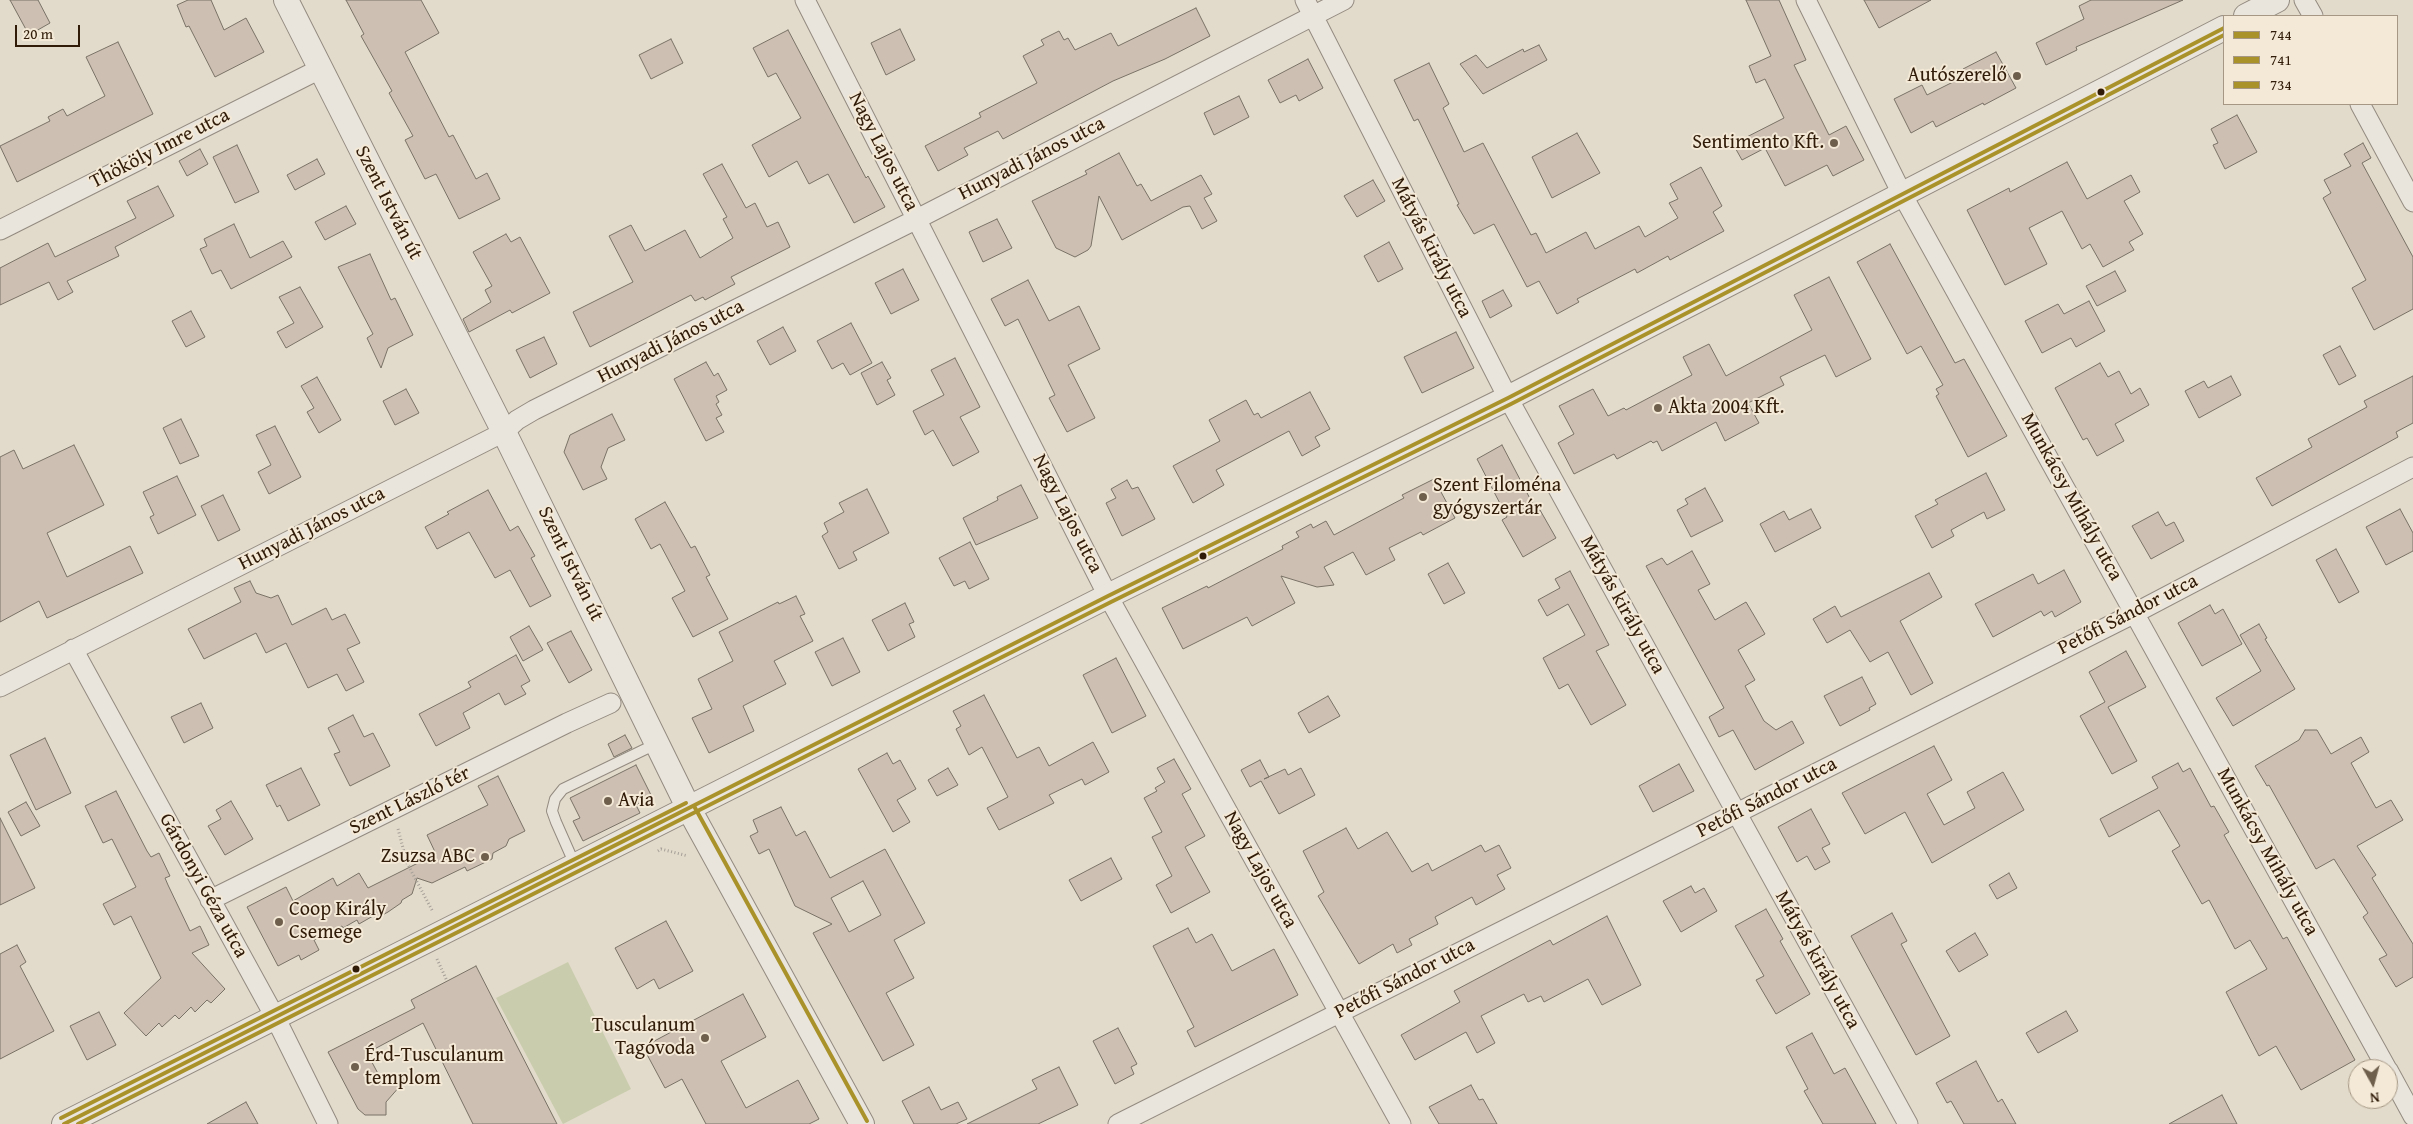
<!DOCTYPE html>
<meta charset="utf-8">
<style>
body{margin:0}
#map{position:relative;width:2413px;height:1124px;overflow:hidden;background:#e2daca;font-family:"Gentium Book Plus",serif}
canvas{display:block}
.legend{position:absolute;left:2223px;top:15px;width:175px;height:90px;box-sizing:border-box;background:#f3e9d6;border:1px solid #a59784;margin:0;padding:6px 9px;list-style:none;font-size:15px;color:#301b08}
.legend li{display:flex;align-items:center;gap:10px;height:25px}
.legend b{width:25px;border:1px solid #a59784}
.north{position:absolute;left:2348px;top:1059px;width:50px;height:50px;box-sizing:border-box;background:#f3e9d6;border:1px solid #a59784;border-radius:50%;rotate:173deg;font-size:14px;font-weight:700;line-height:20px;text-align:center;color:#301b08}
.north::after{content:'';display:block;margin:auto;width:18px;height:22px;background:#6e5e4c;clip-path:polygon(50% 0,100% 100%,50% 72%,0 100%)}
.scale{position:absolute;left:15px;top:25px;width:65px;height:22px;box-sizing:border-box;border:2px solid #301b08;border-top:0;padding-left:6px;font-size:15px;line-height:18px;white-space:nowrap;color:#301b08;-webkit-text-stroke:4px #f3e9d6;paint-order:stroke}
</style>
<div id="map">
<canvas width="2413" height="1124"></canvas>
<ul class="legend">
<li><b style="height:6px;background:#aa922b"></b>744</li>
<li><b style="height:6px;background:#aa922b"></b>741</li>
<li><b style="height:6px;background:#aa922b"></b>734</li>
</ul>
<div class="north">N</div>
<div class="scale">20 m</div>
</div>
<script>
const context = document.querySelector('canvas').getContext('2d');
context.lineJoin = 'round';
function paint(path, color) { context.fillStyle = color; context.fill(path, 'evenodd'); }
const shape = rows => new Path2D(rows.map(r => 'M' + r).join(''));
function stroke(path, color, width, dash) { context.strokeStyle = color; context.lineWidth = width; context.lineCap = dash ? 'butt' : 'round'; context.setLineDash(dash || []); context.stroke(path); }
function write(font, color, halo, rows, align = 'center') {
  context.font = font + ' "Gentium Book Plus",serif'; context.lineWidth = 4; context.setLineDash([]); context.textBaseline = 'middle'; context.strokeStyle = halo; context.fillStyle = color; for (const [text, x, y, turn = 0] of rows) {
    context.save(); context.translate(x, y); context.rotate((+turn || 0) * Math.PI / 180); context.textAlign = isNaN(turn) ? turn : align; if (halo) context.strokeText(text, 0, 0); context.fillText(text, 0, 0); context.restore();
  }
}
paint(shape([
 [568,962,631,1089,563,1124,496,998]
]), '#c9cdad');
const building = shape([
 [10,0,38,0,50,23,29,35,10,0],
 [188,0,211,0,224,30,246,18,264,52,215,77,189,26,186,27,177,5,188,0],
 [346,0,421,0,439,33,405,52,449,137,453,135,476,179,487,173,500,199,459,219,436,174,425,179,405,140,413,136,389,93,392,91,361,36,364,34,346,0],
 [1746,0,1779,0,1806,60,1794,65,1829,135,1846,126,1864,160,1833,176,1827,165,1785,186,1765,148,1742,160,1733,144,1784,118,1765,79,1756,83,1749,66,1771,56,1746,0],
 [1864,0,1931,0,1879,28,1864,0],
 [2091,0,2183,0,2076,47,2077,50,2046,65,2036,43,2084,19,2079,6,2091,0],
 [1196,8,1210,36,1165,59,1113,81,1003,139,998,131,964,148,968,155,938,171,925,146,981,117,979,113,1037,83,1023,56,1044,45,1041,40,1059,31,1064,40,1068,38,1075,50,1111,33,1118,46,1196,8],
 [900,29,915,60,886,75,871,43,900,29],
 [788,30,866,178,868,176,885,207,854,223,828,174,809,184,797,161,769,177,752,145,801,118,776,73,768,77,753,48,788,30],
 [671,39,683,63,651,79,639,55,671,39],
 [118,42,153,114,17,182,0,146,50,121,48,117,63,109,67,116,105,96,86,57,118,42],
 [1539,45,1547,60,1483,94,1460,64,1476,55,1487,68,1523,49,1524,52,1539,45],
 [1996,52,2016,88,1984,105,1983,103,1936,127,1933,121,1911,133,1894,99,1922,85,1927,95,1967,75,1963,69,1996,52],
 [1308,59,1323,88,1299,101,1296,95,1280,103,1268,80,1308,59],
 [1429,63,1449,104,1443,108,1464,152,1483,143,1531,235,1536,233,1546,253,1586,232,1595,249,1639,226,1645,237,1678,218,1669,203,1678,199,1670,184,1701,167,1722,206,1713,212,1724,231,1670,260,1668,256,1637,273,1635,269,1577,299,1579,302,1557,314,1539,281,1527,287,1494,224,1474,234,1457,205,1459,204,1418,119,1414,121,1394,80,1429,63],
 [1239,96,1249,117,1214,135,1204,113,1239,96],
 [2237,115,2257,152,2225,169,2213,145,2218,143,2211,129,2237,115],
 [1577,133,1600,173,1552,198,1532,157,1577,133],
 [2363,143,2371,158,2362,163,2413,257,2413,309,2374,330,2352,288,2366,280,2323,198,2331,193,2324,180,2351,166,2344,154,2363,143],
 [237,145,259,192,235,203,213,157,237,145],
 [200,149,208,164,187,176,179,161,200,149],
 [1119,153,1137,186,1141,184,1151,201,1201,175,1212,194,1204,198,1217,221,1202,229,1190,206,1183,207,1122,240,1099,196,1091,246,1088,250,1075,257,1056,248,1032,201,1087,174,1085,171,1119,153],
 [317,159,325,174,295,190,287,175,317,159],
 [2067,162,2087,199,2131,175,2140,192,2124,201,2143,234,2129,242,2134,250,2103,267,2090,244,2082,249,2062,211,2029,228,2047,264,2005,285,1967,210,2009,188,2010,192,2067,162],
 [722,164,746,208,755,203,767,227,778,222,790,247,731,277,735,284,705,300,703,297,695,301,691,295,590,347,573,312,633,282,609,236,631,225,645,251,685,230,700,258,733,238,723,219,727,217,703,174,722,164],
 [1373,180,1385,201,1357,217,1344,196,1373,180],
 [158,186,174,216,115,247,119,256,67,281,73,292,58,300,49,282,0,305,0,268,48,243,55,257,136,218,127,201,158,186],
 [346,206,356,224,325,240,315,222,346,206],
 [997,219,1012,248,983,262,969,232,997,219],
 [234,224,250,258,283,241,292,257,231,289,221,270,212,274,200,249,207,246,204,239,234,224],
 [506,234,511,242,520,237,550,293,512,313,510,310,469,332,463,319,491,302,485,290,492,286,473,252,506,234],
 [1389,242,1403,269,1378,282,1364,256,1389,242],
 [1890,244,1955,363,1964,359,2007,436,1968,457,1936,396,1939,394,1936,389,1943,385,1921,346,1907,354,1857,262,1890,244],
 [370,254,391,300,395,298,413,335,388,348,381,368,367,338,373,334,338,267,370,254],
 [903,269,919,300,891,314,875,283,903,269],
 [2115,271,2126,291,2097,306,2086,286,2115,271],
 [1829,277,1871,359,1836,377,1825,355,1780,377,1784,385,1748,403,1759,423,1725,441,1716,422,1662,451,1657,441,1653,443,1651,441,1617,459,1614,454,1574,474,1558,443,1574,434,1559,406,1593,389,1608,416,1624,408,1626,410,1692,375,1683,357,1709,344,1726,376,1812,330,1794,295,1829,277],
 [1028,280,1049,321,1079,306,1100,349,1068,365,1095,418,1067,432,1049,398,1055,395,1018,319,1005,326,991,299,1028,280],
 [300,287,323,327,286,348,277,332,294,323,279,297,300,287],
 [1503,290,1512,306,1490,318,1482,301,1503,290],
 [2089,301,2105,331,2076,347,2071,338,2042,353,2025,321,2058,304,2064,314,2089,301],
 [191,311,205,337,186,347,172,321,191,311],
 [851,323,872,363,850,375,843,363,832,369,817,341,851,323],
 [783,327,796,351,770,365,757,341,783,327],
 [1456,332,1474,368,1422,393,1404,357,1456,332],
 [544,337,557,364,530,378,516,350,544,337],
 [2340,346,2356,376,2339,385,2323,355,2340,346],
 [955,358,980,407,960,417,979,452,953,466,933,430,925,435,913,411,944,395,931,370,955,358],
 [706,362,714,376,718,373,727,390,716,396,719,402,716,404,722,415,716,418,724,432,706,441,674,379,706,362],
 [882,362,891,378,887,380,895,395,877,405,861,373,882,362],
 [2100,363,2108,377,2119,371,2131,394,2140,388,2149,405,2115,424,2124,441,2097,456,2087,438,2083,440,2055,388,2100,363],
 [2231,376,2241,395,2199,418,2185,391,2204,381,2208,388,2231,376],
 [2413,376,2413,423,2396,432,2398,437,2272,506,2256,478,2312,447,2308,439,2367,407,2364,401,2413,376],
 [317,377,341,420,319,433,307,412,314,408,301,386,317,377],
 [406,389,419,413,395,425,383,401,406,389],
 [1310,392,1330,429,1315,437,1320,446,1302,456,1289,431,1216,470,1224,485,1193,503,1173,466,1220,441,1209,420,1246,400,1254,415,1258,413,1261,418,1310,392],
 [612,414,625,440,608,448,601,467,607,479,583,490,564,452,570,435,612,414],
 [181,419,199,456,180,464,163,428,181,419],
 [275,426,301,477,269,494,258,472,271,465,256,435,275,426],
 [74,445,104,505,47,533,67,577,130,546,143,573,47,618,39,601,0,622,0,457,14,450,23,469,74,445],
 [1502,445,1537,512,1540,510,1556,538,1523,557,1502,520,1507,517,1477,459,1502,445],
 [1986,473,2005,510,1987,519,1984,512,1951,530,1954,536,1932,548,1915,516,1938,504,1935,500,1986,473],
 [177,476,196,515,158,534,150,517,154,515,143,492,177,476],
 [1434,479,1455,518,1423,535,1421,532,1389,548,1395,560,1366,575,1353,552,1324,567,1334,585,1317,587,1281,576,1295,603,1252,626,1247,617,1183,649,1162,608,1207,586,1208,588,1283,549,1282,546,1299,537,1296,532,1311,524,1313,528,1326,521,1334,535,1404,498,1402,495,1434,479],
 [1127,480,1132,489,1138,487,1155,519,1122,536,1106,503,1116,498,1111,489,1127,480],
 [1021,485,1038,518,976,545,963,518,998,500,997,497,1021,485],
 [1705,488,1723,521,1691,537,1677,510,1688,504,1685,499,1705,488],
 [867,489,889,533,853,552,857,560,839,569,822,536,828,532,824,523,844,512,839,503,867,489],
 [488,490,510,531,518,526,535,556,531,558,551,596,530,607,510,570,495,578,469,532,437,549,425,527,449,514,447,512,488,490],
 [223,495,240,530,218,541,201,506,223,495],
 [665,502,691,548,695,546,710,575,706,577,728,619,693,637,672,598,685,591,660,544,651,549,635,519,665,502],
 [1811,509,1821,528,1775,552,1760,524,1784,511,1789,520,1811,509],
 [2400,509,2413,533,2413,551,2386,565,2366,527,2400,509],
 [2158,512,2166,526,2174,522,2184,541,2151,559,2132,526,2158,512],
 [970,542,989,579,969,589,965,581,954,586,939,558,970,542],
 [2336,549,2359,592,2339,603,2316,560,2336,549],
 [1692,551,1710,584,1698,590,1715,620,1746,602,1765,634,1738,650,1755,680,1745,686,1764,721,1776,730,1792,721,1804,743,1755,770,1733,730,1719,737,1709,717,1724,708,1646,566,1662,558,1667,565,1692,551],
 [1448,563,1465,593,1444,604,1428,574,1448,563],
 [2064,570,2081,602,2055,617,2052,611,2044,616,2041,611,1993,637,1975,604,2033,574,2038,584,2064,570],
 [1570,571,1609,645,1596,651,1626,705,1591,725,1568,684,1559,689,1543,658,1585,635,1568,604,1547,616,1538,600,1560,588,1555,579,1570,571],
 [1929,573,1942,597,1900,621,1933,683,1911,695,1888,652,1870,662,1850,630,1827,643,1813,619,1835,606,1841,617,1929,573],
 [250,581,256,593,271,598,278,595,292,625,326,608,332,620,345,614,360,643,347,649,364,682,346,691,337,674,308,688,286,643,266,653,256,633,204,659,188,629,241,602,234,588,250,581],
 [796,596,805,614,800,616,813,641,774,661,786,684,743,706,754,731,709,753,692,718,712,709,698,679,733,661,719,632,778,602,779,604,796,596],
 [905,603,914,622,909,624,915,637,888,651,872,620,905,603],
 [2210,605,2215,614,2223,609,2242,644,2202,666,2178,623,2210,605],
 [2259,624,2267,638,2265,639,2295,689,2233,726,2216,698,2261,671,2240,635,2259,624],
 [529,626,543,650,523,661,510,637,529,626],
 [571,631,592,670,569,683,547,643,571,631],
 [843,638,860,672,832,686,815,652,843,638],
 [2126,651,2146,687,2108,707,2137,761,2112,774,2080,716,2105,702,2089,672,2126,651],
 [516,655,530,681,521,686,526,694,505,705,499,693,463,713,470,728,436,746,419,714,471,687,468,682,516,655],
 [1116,658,1146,716,1112,733,1083,675,1116,658],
 [1862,677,1876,704,1869,708,1870,710,1840,726,1824,696,1862,677],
 [984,695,1017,758,1039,747,1049,766,1093,742,1109,772,1085,785,1082,779,1049,795,1054,803,999,830,987,808,1008,797,982,747,969,755,956,729,961,726,953,711,984,695],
 [1328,696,1340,716,1309,733,1298,713,1328,696],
 [201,703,213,728,184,743,171,717,201,703],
 [353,715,364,737,373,733,390,766,350,786,334,754,340,752,328,728,353,715],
 [2305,730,2317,730,2331,754,2361,737,2369,752,2351,763,2376,808,2391,800,2403,820,2357,846,2376,875,2372,878,2413,944,2413,977,2396,987,2379,959,2387,955,2363,917,2368,913,2334,859,2316,869,2269,785,2267,786,2255,766,2299,740,2305,730],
 [625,735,632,748,614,757,608,744,625,735],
 [45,738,71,793,36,810,10,755,45,738],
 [1934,746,1952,780,1927,794,1944,825,1975,808,1967,792,2003,772,2024,810,1932,863,1905,812,1865,834,1842,793,1934,746],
 [887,753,893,764,900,760,916,789,897,800,910,822,893,832,858,769,887,753],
 [1174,759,1191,789,1182,794,1205,836,1185,847,1210,892,1171,913,1156,885,1172,876,1152,837,1162,832,1144,798,1157,791,1155,788,1165,782,1157,768,1174,759],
 [1260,760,1269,777,1264,779,1285,769,1288,775,1301,768,1315,795,1279,814,1261,781,1250,787,1241,770,1260,760],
 [2178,763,2183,772,2190,768,2211,807,2214,806,2229,832,2224,835,2283,939,2287,937,2355,1060,2301,1090,2276,1046,2259,1056,2226,992,2267,969,2250,940,2235,949,2209,900,2202,904,2172,851,2180,846,2159,810,2109,837,2100,819,2158,788,2152,777,2178,763],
 [1679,764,1694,791,1653,812,1639,786,1679,764],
 [636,765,652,797,636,805,640,813,583,841,573,821,580,818,570,798,636,765],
 [301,768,320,805,288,821,280,805,277,807,266,785,301,768],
 [948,768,958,785,937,796,928,780,948,768],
 [498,776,525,831,509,839,506,846,493,853,492,859,467,871,465,867,432,883,417,878,412,894,402,900,401,903,388,912,377,918,373,916,359,924,357,920,343,928,342,926,314,940,319,950,301,960,299,955,278,966,247,907,286,887,293,901,333,878,337,886,359,873,368,888,436,854,427,835,488,805,478,786,498,776],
 [116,791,147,851,151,857,159,853,170,876,165,878,168,885,190,931,200,926,209,945,192,953,225,989,211,1003,207,1000,195,1012,191,1007,179,1019,175,1015,162,1027,159,1023,146,1036,124,1013,161,978,131,916,114,925,103,904,136,887,112,839,103,843,85,806,116,791],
 [231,801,253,839,225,855,208,826,221,819,216,810,231,801],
 [26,802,40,826,21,836,8,812,26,802],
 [781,807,796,836,805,831,830,878,885,849,925,923,894,940,914,978,886,993,914,1045,883,1061,813,933,832,924,795,906,769,849,759,854,750,836,758,832,753,820,781,807],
 [863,881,881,915,849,932,831,898,863,881],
 [1811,809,1830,844,1822,848,1830,862,1815,870,1807,856,1797,862,1778,827,1811,809],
 [0,818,35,888,0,905,0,818],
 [1346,828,1358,849,1387,832,1412,872,1428,863,1432,871,1481,845,1485,852,1499,845,1511,868,1497,875,1505,889,1476,905,1472,897,1435,917,1438,924,1409,939,1412,945,1397,953,1393,944,1359,964,1318,896,1324,892,1303,851,1346,828],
 [1111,858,1122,879,1081,901,1069,880,1111,858],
 [2009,873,2017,888,1997,899,1989,885,2009,873],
 [1691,886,1695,893,1704,888,1717,911,1681,932,1663,901,1691,886],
 [1766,909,1783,939,1780,941,1810,994,1776,1014,1756,980,1764,976,1735,926,1766,909],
 [1892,913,1907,941,1901,944,1950,1036,1916,1055,1851,936,1892,913],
 [1607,916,1641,985,1602,1005,1588,979,1544,1002,1541,996,1528,1002,1524,994,1481,1016,1495,1043,1477,1053,1466,1032,1415,1060,1401,1035,1460,1002,1454,991,1550,940,1553,945,1607,916],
 [666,921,693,971,659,989,654,979,637,989,615,948,666,921],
 [1188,928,1196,943,1212,934,1232,971,1274,949,1298,995,1195,1047,1187,1031,1194,1027,1153,946,1188,928],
 [1975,933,1988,955,1959,972,1946,951,1975,933],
 [17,945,26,962,20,966,54,1031,0,1059,0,954,17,945],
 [476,966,557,1124,473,1124,423,1023,367,1053,382,1081,408,1077,386,1102,386,1115,365,1115,358,1109,328,1052,415,1008,411,1000,476,966],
 [743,994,766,1037,721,1061,746,1108,798,1080,819,1119,809,1124,706,1124,682,1079,665,1088,643,1047,743,994],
 [2066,1011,2078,1031,2038,1053,2026,1033,2066,1011],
 [99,1012,116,1045,87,1060,70,1026,99,1012],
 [1118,1028,1137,1064,1131,1067,1134,1074,1115,1084,1093,1041,1118,1028],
 [1812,1033,1834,1074,1845,1068,1876,1124,1823,1124,1804,1091,1808,1089,1786,1047,1812,1033],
 [1976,1061,1998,1102,2002,1099,2016,1124,1964,1124,1951,1101,1947,1103,1936,1083,1976,1061],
 [1059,1067,1078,1105,1038,1124,967,1124,1037,1089,1032,1080,1059,1067],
 [1471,1085,1479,1100,1483,1099,1497,1124,1439,1124,1429,1107,1471,1085],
 [929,1087,941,1110,958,1102,967,1119,956,1124,914,1124,902,1101,929,1087],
 [2222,1095,2237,1124,2169,1124,2222,1095],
 [246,1102,258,1124,207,1124,246,1102]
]);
paint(building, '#cdbfb2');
stroke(building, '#797266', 1);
const service = shape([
 [575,865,556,822,552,811,555,799,563,789,658,743]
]);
const minor = shape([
 [805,0,1108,596,1401,1124],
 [1305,0,1508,398,1908,1124],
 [1806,0,1903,196,2387,1069],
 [2304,0,2313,16],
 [2360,104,2413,202],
 [0,230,320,69],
 [73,649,275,1017,328,1124],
 [0,687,504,432,517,420,534,410,917,219,1344,0],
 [210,900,567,723,611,703],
 [2388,1070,2413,1116],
 [1118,1124,2135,613,2413,467]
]);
const tertiary = shape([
 [286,0,504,432,689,809,862,1124],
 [2246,16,2277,0],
 [64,1124,1108,596,1508,398,2224,28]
]);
stroke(service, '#938b80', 12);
stroke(minor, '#938b80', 21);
stroke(tertiary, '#938b80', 26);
stroke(shape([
 [398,829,407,863,433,912],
 [658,851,661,849,688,856],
 [437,959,447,981]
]), '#a59f98', 3, [1, 2.5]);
stroke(service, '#e9e4dc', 10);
stroke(minor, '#e9e4dc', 19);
stroke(tertiary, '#e9e4dc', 24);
stroke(shape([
 [64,1124,1108,596,1508,398,2224,28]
]), '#aa922b', 4);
stroke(shape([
 [78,1124,1111,602,1511,404,2224,35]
]), '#aa922b', 4);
stroke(shape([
 [694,806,867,1121],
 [61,1118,686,803]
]), '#aa922b', 4);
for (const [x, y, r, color] of [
 [2017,76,5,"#6e5e4c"],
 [2101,92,4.5,"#301b08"],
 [1834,143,5,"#6e5e4c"],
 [1658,408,5,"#6e5e4c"],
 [1423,497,5,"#6e5e4c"],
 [1203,556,4.5,"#301b08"],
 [608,801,5,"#6e5e4c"],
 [485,857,5,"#6e5e4c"],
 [279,922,5,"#6e5e4c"],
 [356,969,4.5,"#301b08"],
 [705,1038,5,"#6e5e4c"],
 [355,1067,5,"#6e5e4c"]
]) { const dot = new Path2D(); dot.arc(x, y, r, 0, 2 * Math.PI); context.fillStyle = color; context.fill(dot); stroke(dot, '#f3e9d6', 2); }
write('20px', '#301b08', '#f3e9d6', [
 ["Autószerelő",2007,76,"right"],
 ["Sentimento Kft.",1824,143,"right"],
 ["Akta 2004 Kft.",1668,408],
 ["Szent Filoména",1433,486],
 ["gyógyszertár",1433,509],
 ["Avia",618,801],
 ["Zsuzsa ABC",475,857,"right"],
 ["Coop Király",289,910],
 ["Csemege",289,933],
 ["Tusculanum",695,1026,"right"],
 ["Tagóvoda",695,1049,"right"],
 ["Érd-Tusculanum",365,1056],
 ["templom",365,1079]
], 'left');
write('20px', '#301b08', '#f3e9d6', [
 ["Thököly Imre utca",160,149,-27],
 ["Nagy Lajos utca",883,152,63],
 ["Hunyadi János utca",1032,159,-27],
 ["Szent István út",388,203,63],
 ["Mátyás király utca",1431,248,63],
 ["Hunyadi János utca",671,342,-27],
 ["Munkácsy Mihály utca",2071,497,61],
 ["Nagy Lajos utca",1067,514,63],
 ["Hunyadi János utca",312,529,-27],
 ["Szent István út",570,564,64],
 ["Mátyás király utca",1622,605,61],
 ["Petőfi Sándor utca",2128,615,-27],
 ["Petőfi Sándor utca",1767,798,-27],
 ["Szent László tér",410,801,-26],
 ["Munkácsy Mihály utca",2267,852,61],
 ["Nagy Lajos utca",1260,870,61],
 ["Gárdonyi Géza utca",203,886,61],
 ["Mátyás király utca",1817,960,61],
 ["Petőfi Sándor utca",1405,979,-27]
]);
</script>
